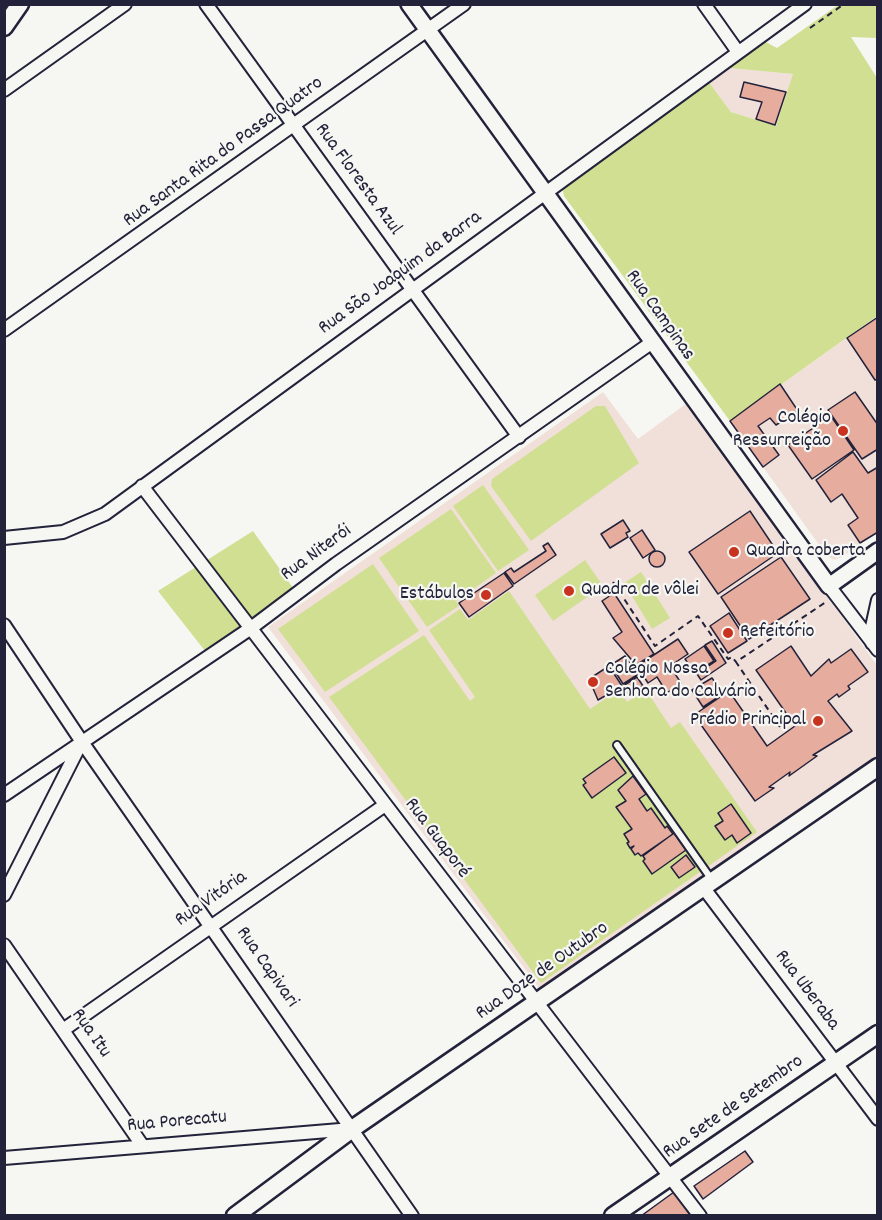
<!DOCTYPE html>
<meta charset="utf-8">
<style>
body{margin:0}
#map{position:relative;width:882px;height:1220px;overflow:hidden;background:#f6f6f2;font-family:Dekko,sans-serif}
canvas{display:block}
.frame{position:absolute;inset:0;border:6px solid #22223b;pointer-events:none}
</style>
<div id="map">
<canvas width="882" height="1220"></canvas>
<div class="frame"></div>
</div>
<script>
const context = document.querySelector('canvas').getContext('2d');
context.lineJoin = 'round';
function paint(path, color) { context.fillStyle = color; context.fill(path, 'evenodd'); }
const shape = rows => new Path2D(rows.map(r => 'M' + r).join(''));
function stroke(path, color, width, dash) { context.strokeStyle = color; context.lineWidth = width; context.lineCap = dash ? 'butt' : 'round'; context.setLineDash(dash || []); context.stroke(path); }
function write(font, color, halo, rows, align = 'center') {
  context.font = font + ' Dekko,sans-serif'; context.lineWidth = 4.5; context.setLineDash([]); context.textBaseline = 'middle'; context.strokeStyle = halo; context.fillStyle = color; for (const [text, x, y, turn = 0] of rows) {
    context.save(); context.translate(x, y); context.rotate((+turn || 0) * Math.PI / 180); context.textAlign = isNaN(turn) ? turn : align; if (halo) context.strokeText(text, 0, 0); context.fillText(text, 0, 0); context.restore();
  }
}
paint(shape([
 [719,67,794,74,776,126,731,112,705,77],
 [877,316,877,533,842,557,834,560,827,556,730,421],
 [603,392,638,439,687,403,877,665,877,756,539,988,268,627]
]), '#f1e0d9');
paint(shape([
 [838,5,877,5,877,38,851,37,877,78,877,316,730,421,564,196,562,186,705,77,731,112,776,126,793,74,719,67,758,38,777,48],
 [596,406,605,406,639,463,531,541,491,486,492,479],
 [483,485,529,550,498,571,453,506],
 [451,509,496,573,456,601,459,606,427,627,379,558],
 [253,531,298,595,209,656,158,591],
 [585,560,603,586,553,621,535,595],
 [373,564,419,631,325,692,278,629],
 [641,572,670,618,652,629,624,583],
 [509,591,590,709,619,690,627,702,646,690,671,728,680,722,757,832,541,983,329,697,424,635,470,701,475,697,429,630,460,609,468,620]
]), '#d1df92');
const building = shape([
 [744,82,786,92,775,125,756,119,762,102,740,97,744,82],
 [878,317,878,379,875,380,847,338,878,317],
 [780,384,798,411,776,425,770,418,758,426,779,455,763,467,730,421,780,384],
 [855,392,878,425,878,449,862,459,828,410,855,392],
 [831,416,854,450,812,479,788,445,831,416],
 [853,452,868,473,878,467,878,532,860,543,848,525,858,518,842,494,831,502,816,480,853,452],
 [750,511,778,553,718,594,689,552,750,511],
 [623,520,630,531,626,533,628,537,610,548,601,534,623,520],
 [642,530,655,550,643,558,630,538,642,530],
 [548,543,556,555,514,584,505,572,511,568,514,572,546,551,543,546,548,543],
 '649 559a8 8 0 1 1 16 0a8 8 0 1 1-16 0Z',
 [781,557,810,599,749,639,721,597,781,557],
 [504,573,513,586,469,617,459,603,504,573],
 [614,593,654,654,636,665,613,638,622,632,602,601,614,593],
 [729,613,747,641,728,653,710,626,729,613],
 [678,639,688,654,670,666,681,683,667,693,657,677,648,683,637,666,678,639],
 [712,641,726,663,701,680,697,674,716,661,705,645,712,641],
 [704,646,714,661,695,673,685,659,704,646],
 [791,646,811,676,829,659,831,663,851,649,868,672,848,686,850,689,839,697,837,694,828,701,852,731,813,755,817,756,789,776,790,772,769,787,774,788,755,801,694,715,729,691,767,746,795,726,756,670,791,646],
 [625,656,637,675,623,684,611,665,625,656],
 [609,666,622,686,598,700,589,679,609,666],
 [637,677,643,686,628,695,623,686,637,677],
 [712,678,723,694,703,707,692,690,712,678],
 [614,757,626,773,592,798,583,785,586,783,583,779,614,757],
 [633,776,646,794,639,799,647,811,651,808,665,828,667,826,673,834,641,856,638,853,635,855,631,849,634,846,630,848,627,843,629,842,624,834,632,829,616,807,626,801,618,790,633,776],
 [731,804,751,833,737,843,732,835,725,840,715,826,723,821,718,813,731,804],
 [674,833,686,850,652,874,643,861,645,859,643,856,674,833],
 [686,855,695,867,679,878,671,867,686,855],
 [745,1151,753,1162,703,1199,694,1186,745,1151],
 [674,1192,691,1216,641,1216,674,1192]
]);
paint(building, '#e6ad9f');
stroke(building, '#22223b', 1.5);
const service = shape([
 [617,745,712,880]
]);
const minor = shape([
 [206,4,519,437],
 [704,4,738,52],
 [4,90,125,4],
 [4,330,464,4],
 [142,486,700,1216],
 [4,538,63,532,105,514,805,4],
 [829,586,878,650],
 [4,625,82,742,412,1216],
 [872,643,872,627,878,600],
 [4,795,251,628,336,564,651,343],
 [703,887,878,1119],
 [4,895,81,743],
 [4,945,142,1145],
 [63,1030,385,805],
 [4,1158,352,1129]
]);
const tertiary = shape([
 [409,4,829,586,878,551]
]);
const secondary = shape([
 [4,27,20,4],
 [235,1216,352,1129,878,767],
 [613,1216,878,1034]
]);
stroke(service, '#22223b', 10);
stroke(minor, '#22223b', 16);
stroke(tertiary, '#22223b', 20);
stroke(secondary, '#22223b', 21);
stroke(shape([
 [810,28,844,4],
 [613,582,655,646,698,616,728,659,732,657,736,662],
 [780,727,736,662,826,602]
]), '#22223b', 2, [6, 4.5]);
stroke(service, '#f6f6f2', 6);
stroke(minor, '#f6f6f2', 12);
stroke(tertiary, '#f6f6f2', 15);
stroke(secondary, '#f6f6f2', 16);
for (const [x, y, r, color] of [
 [843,431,6,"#c8321e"],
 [734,552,6,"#c8321e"],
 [569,591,6,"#c8321e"],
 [486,595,6,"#c8321e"],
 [728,633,6,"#c8321e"],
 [593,682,6,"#c8321e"],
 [818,721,6,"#c8321e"]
]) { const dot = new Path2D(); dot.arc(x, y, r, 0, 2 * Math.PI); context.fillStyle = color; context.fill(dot); stroke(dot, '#f6f6f2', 2); }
write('20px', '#22223b', '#f6f6f2', [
 ["Rua Santa Rita do Passa Quatro",224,153,-36],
 ["Rua Floresta Azul",357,180,54],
 ["Rua São Joaquim da Barra",401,274,-36],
 ["Rua Campinas",659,316,55],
 ["Rua Niterói",317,554,-36],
 ["Rua Guaporé",436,839,53],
 ["Rua Vitória",212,900,-35],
 ["Rua Capivari",266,968,55],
 ["Rua Doze de Outubro",543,972,-35],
 ["Rua Uberaba",806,991,53],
 ["Rua Itu",90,1034,55],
 ["Rua Sete de Setembro",734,1108,-35],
 ["Rua Porecatu",177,1123,-5]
]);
write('20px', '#22223b', '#f6f6f2', [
 ["Colégio",831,419,"right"],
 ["Ressurreição",831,442,"right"],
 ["Quadra coberta",746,552],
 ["Quadra de vôlei",581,591],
 ["Estábulos",474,595,"right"],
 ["Refeitório",740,633],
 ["Colégio Nossa",605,670],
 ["Senhora do Calvário",605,693],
 ["Prédio Principal",806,721,"right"]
], 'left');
</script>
